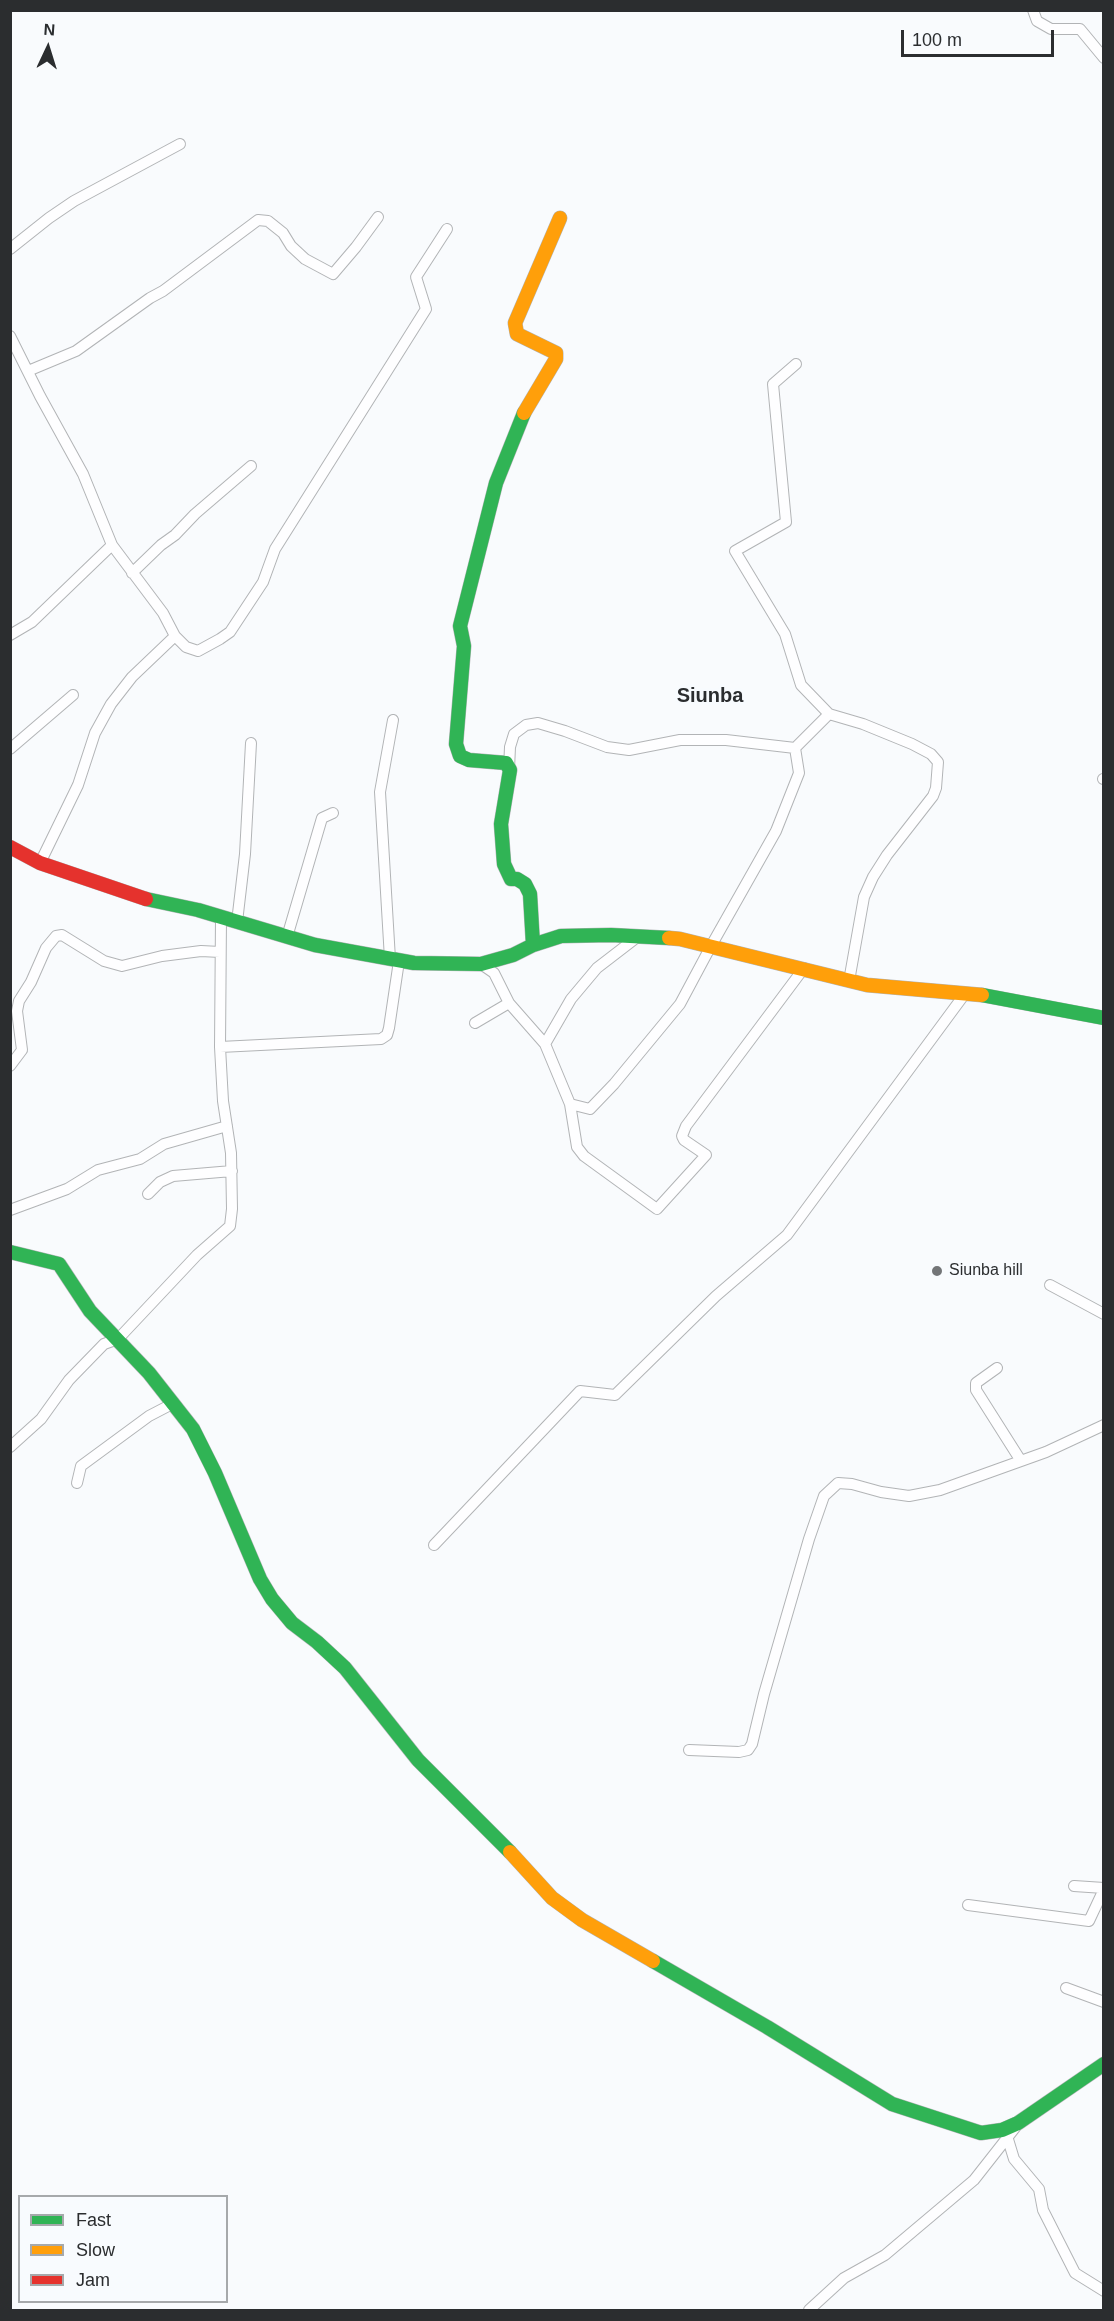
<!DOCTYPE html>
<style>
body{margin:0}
#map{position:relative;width:1114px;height:2321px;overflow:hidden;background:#f9fbfd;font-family:Helvetica,sans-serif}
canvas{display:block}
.frame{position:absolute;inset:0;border:12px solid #2b2d2f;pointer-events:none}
.legend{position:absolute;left:18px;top:2195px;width:210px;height:108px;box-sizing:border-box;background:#f8fbfe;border:2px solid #a6a9ab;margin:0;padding:8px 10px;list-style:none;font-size:18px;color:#2b2d2f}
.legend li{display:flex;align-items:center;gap:12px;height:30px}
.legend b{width:30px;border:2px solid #a6a9ab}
.north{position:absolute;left:18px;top:18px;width:60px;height:60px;-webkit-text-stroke:4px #f8fbfe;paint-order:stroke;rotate:4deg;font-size:16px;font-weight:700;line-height:24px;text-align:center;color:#2b2d2f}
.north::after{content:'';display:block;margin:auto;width:21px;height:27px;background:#2b2d2f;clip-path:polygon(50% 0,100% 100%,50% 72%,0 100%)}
.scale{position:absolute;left:901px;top:30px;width:153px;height:27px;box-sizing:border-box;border:3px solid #2b2d2f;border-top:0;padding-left:8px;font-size:18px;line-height:21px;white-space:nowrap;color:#2b2d2f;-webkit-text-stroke:4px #f8fbfe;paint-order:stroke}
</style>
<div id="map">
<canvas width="1114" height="2321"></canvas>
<div class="frame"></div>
<ul class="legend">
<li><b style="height:8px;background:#30b455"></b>Fast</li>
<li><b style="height:8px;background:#ff9f0a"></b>Slow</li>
<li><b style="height:8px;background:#e5322d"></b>Jam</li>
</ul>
<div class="north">N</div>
<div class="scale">100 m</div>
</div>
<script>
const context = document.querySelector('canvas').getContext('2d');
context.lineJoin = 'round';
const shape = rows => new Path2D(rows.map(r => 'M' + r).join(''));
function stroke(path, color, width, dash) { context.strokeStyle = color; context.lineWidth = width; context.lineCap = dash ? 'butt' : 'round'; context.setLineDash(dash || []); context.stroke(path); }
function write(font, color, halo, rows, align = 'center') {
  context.font = font + ' Helvetica,sans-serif'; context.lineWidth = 6; context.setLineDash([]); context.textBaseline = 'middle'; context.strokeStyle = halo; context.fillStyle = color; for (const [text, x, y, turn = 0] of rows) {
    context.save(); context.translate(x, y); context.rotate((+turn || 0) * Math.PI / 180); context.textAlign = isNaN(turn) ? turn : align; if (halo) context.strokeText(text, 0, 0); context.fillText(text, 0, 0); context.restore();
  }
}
const street = shape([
 [1033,10,1037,21,1051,29,1080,29,1104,58],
 [10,249,49,218,74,201,180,144],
 [10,336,40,396,83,474,112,545,163,613,175,636],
 [796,364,773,384,786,522,735,551,785,634,801,685,829,714,863,724,912,744,931,754,938,762,936,788,933,796,887,855,873,877,864,897,849,981],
 [28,371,76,351,150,298,163,291,258,220,268,221,283,233,291,246,305,259,333,274,356,247,378,217],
 [132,573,161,545,175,535,195,514,251,466],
 [10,635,32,622,112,545],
 [10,749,73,695],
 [509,769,510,747,514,734,526,725,538,723,565,731,607,747,629,750,680,740,726,740,795,748],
 [1103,779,1104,779],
 [40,863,78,785,95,733,111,704,132,677,175,636,186,647,198,651,220,639,230,632,263,582,275,549,426,309,416,277,447,229],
 [237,922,245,854,251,743],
 [287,937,322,818,333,813],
 [390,959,380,792,393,720],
 [509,1003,545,1044,570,1104,577,1147,584,1156,657,1209,706,1155,684,1140,682,1136,686,1126,804,968],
 [475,1023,509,1003,494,973,481,964],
 [545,1044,571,999,597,968,636,938],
 [220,1047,381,1039,387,1035,389,1028,399,961],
 [10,1066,22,1050,17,1011,19,1001,31,982,46,948,56,936,62,935,104,961,122,966,162,956,201,951,220,952],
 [570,1104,590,1109,614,1084,680,1004,711,946,776,831,799,773,795,748,829,714],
 [148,1194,160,1182,173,1176,232,1171],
 [10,1210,67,1189,98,1170,140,1159,164,1144,227,1126],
 [1050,1285,1104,1314],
 [997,1368,976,1383,976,1390,1021,1461],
 [10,1447,41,1419,69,1380,104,1344,118,1339,197,1255,230,1226,232,1209,231,1153,223,1101,220,1047,221,918],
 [77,1483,81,1466,149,1416,174,1403],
 [434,1545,580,1391,615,1395,716,1296,787,1235,964,995],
 [689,1750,739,1752,748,1750,752,1744,764,1694,809,1539,824,1496,838,1483,852,1484,881,1492,909,1496,940,1490,1046,1452,1104,1425],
 [1074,1886,1104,1888],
 [968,1905,1089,1921,1104,1889],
 [1066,1988,1104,2002],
 [1007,2136,1014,2159,1039,2189,1043,2210,1075,2273,1104,2291],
 [809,2310,844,2278,885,2255,974,2180,1018,2124]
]);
const fast = shape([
 [524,413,496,483,460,626,464,646,456,744,460,756,469,760,506,763,510,770,501,824,504,864,511,879,517,879,525,884,530,894,533,945],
 [146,899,198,910,315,945,414,963,481,964,513,955,533,945,561,936,611,935,669,938],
 [982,995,1104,1018],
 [10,1252,59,1264,90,1311,149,1373,193,1429,215,1473,260,1579,272,1599,292,1623,317,1642,345,1668,418,1760,510,1852],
 [653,1961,767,2027,892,2104,981,2133,1002,2130,1018,2123,1104,2064]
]);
const slow = shape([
 [524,413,556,359,556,353,517,334,515,323,560,218],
 [669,938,680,939,867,985,982,995],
 [510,1852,552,1898,582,1920,653,1961]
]);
const jam = shape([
 [10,847,40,863,146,899]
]);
stroke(street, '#b2b4b6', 12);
stroke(fast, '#b2b4b6', 15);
stroke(slow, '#b2b4b6', 15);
stroke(jam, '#b2b4b6', 15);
stroke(street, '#fefeff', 10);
stroke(fast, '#30b455', 14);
stroke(slow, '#ff9f0a', 14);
stroke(jam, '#e5322d', 14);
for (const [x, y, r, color] of [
 [937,1271,6,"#737577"]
]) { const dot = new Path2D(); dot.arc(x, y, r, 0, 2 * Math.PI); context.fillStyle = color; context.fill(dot); stroke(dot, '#f8fbfe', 2); }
write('16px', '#2b2d2f', '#f8fbfe', [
 ["Siunba hill",949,1271]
], 'left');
write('bold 20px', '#2b2d2f', '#f8fbfe', [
 ["Siunba",710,696]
]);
</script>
